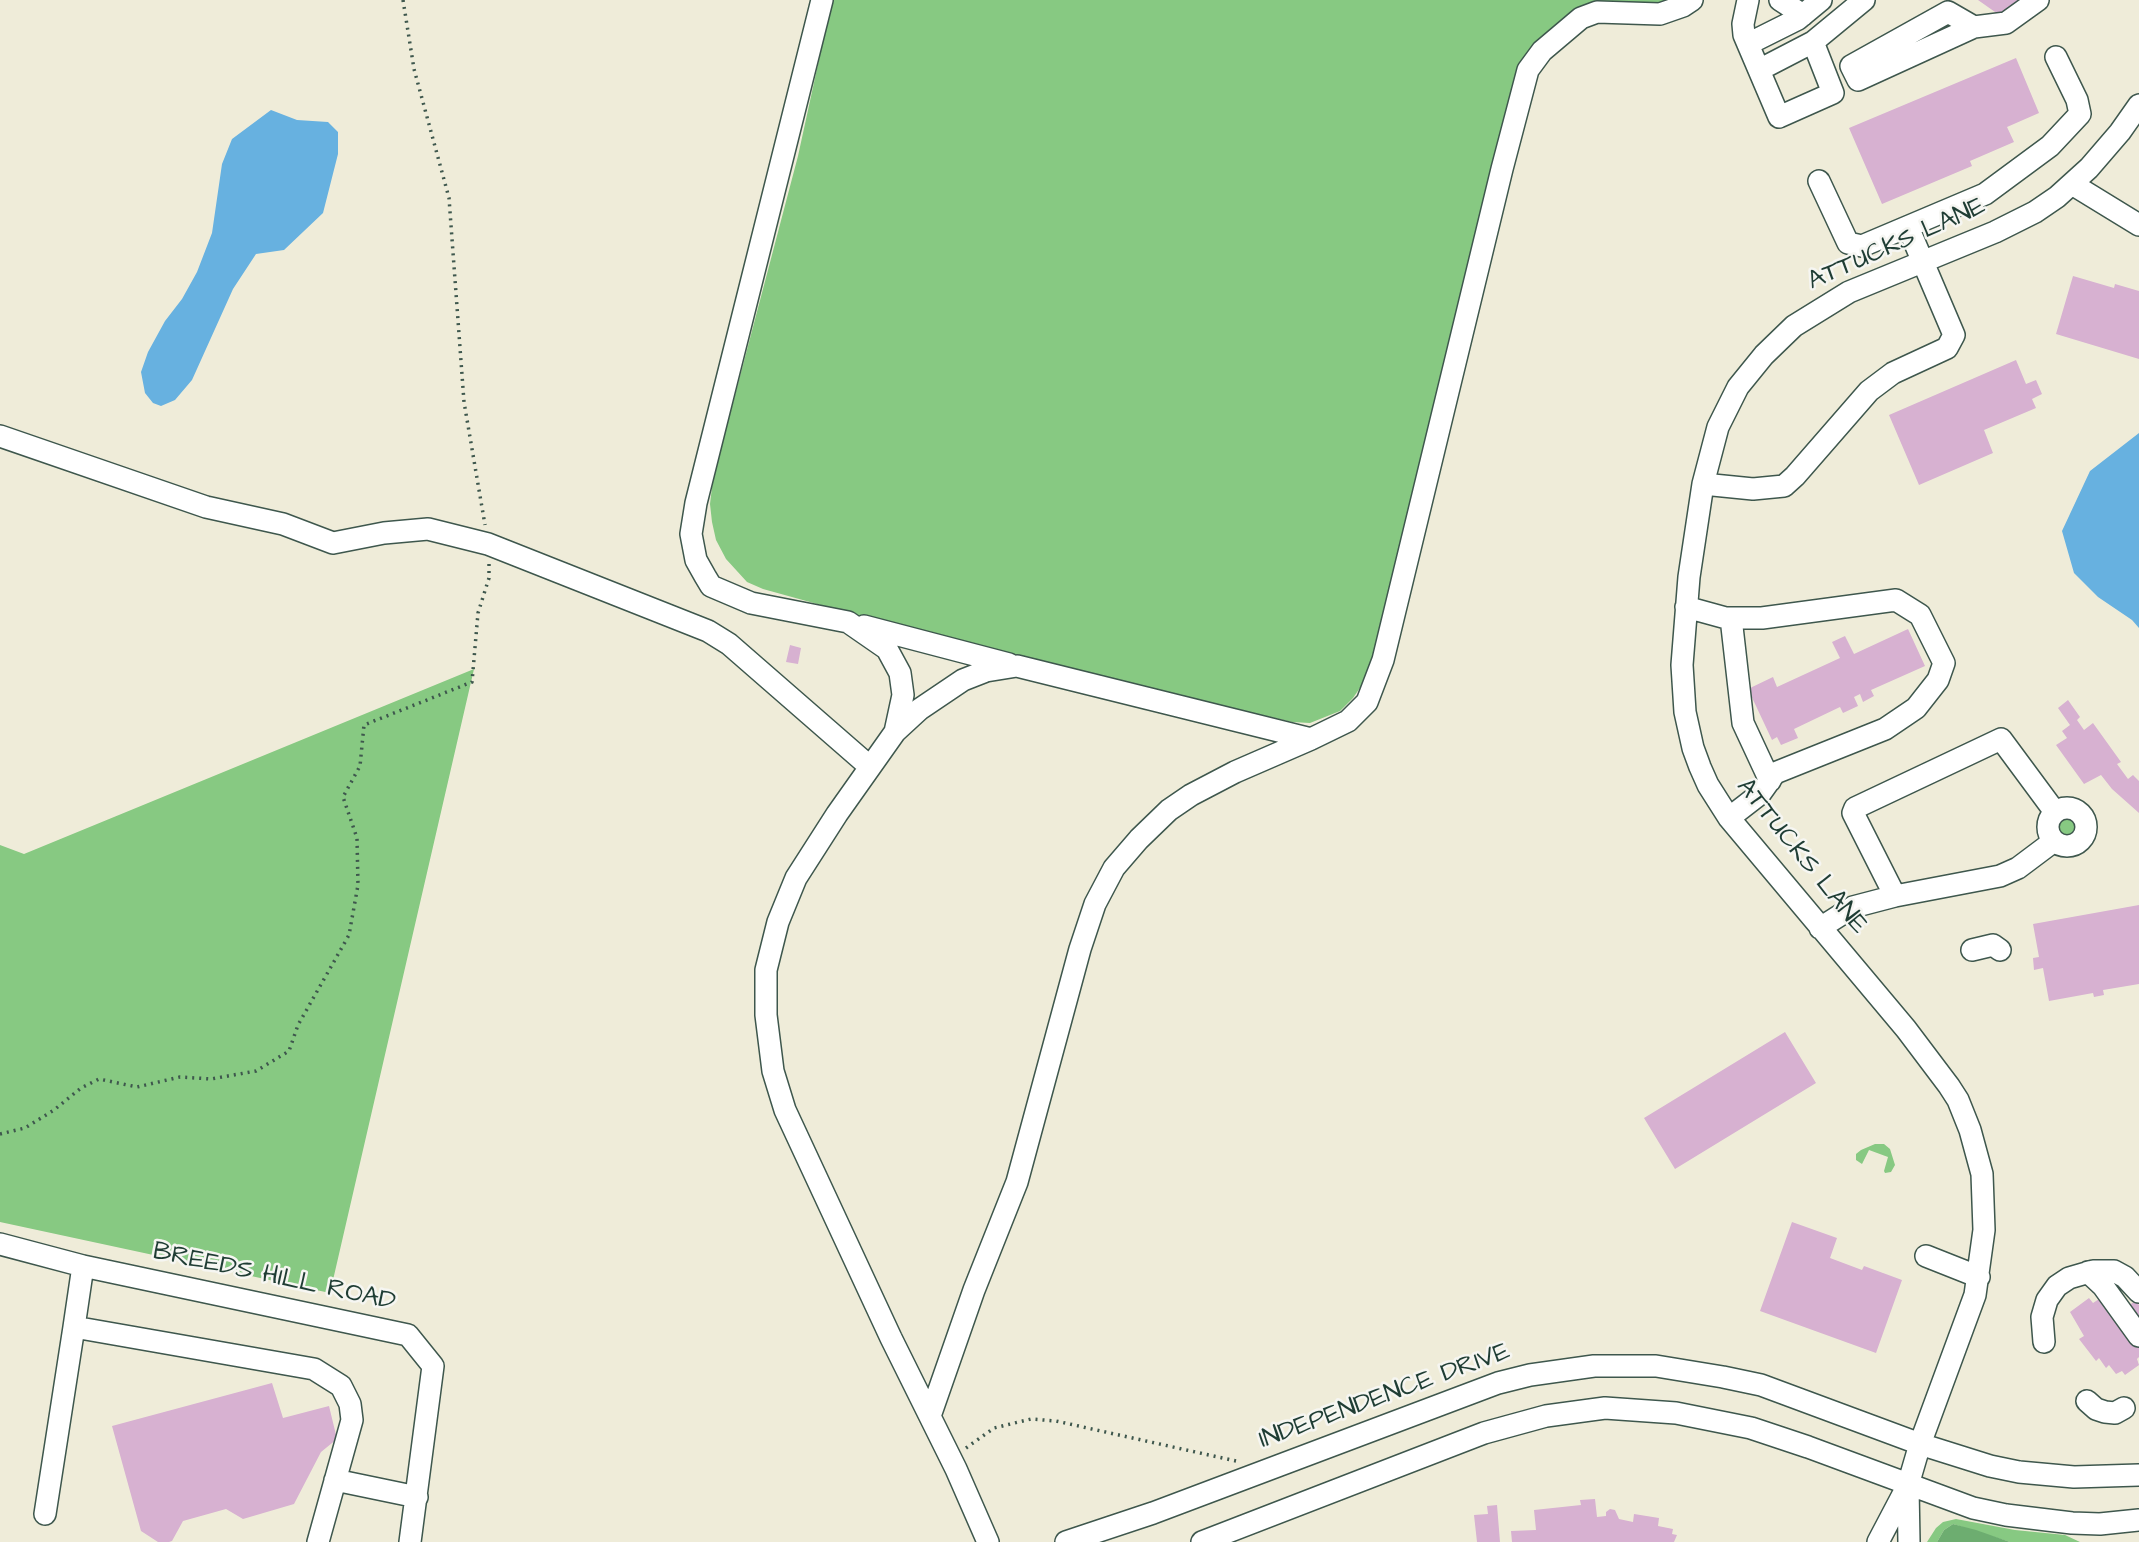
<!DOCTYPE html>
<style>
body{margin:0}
canvas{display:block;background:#efecd9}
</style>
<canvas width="2139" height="1542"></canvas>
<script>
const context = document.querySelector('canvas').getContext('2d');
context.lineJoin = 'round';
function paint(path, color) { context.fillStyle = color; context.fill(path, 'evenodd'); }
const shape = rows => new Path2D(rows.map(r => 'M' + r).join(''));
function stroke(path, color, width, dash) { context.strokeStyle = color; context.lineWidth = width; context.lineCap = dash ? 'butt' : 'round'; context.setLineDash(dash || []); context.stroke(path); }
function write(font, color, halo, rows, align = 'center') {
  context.font = font + ' "Architects Daughter",sans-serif'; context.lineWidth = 5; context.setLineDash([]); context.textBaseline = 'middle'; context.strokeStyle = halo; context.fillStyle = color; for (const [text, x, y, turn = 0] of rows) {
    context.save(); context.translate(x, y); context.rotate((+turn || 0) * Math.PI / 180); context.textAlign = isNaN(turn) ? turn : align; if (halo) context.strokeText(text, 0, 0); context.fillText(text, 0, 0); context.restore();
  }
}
paint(shape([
 [832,0,1668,0,1657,3,1599,2,1540,39,1525,60,1377,652,1366,679,1353,698,1340,711,1310,723,1292,722,1005,656,763,589,747,582,726,559,716,540,712,522,710,504,713,479,798,156],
 [474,669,330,1293,0,1222,0,845,24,854],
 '2056 828a12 12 0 1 1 24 0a12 12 0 1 1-24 0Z',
 [1875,1144,1884,1144,1890,1149,1895,1165,1891,1172,1885,1173,1884,1171,1888,1157,1869,1150,1862,1164,1856,1160,1856,1154,1861,1150],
 [1956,1519,2015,1530,2065,1535,2080,1542,2010,1542,1953,1524,1944,1530,1937,1542,1927,1542,1936,1528,1943,1522]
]), '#87c982');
paint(shape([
 [1953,1524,1976,1530,2010,1542,1937,1542,1944,1530]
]), '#6dad70');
paint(shape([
 [271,110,297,120,328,122,338,132,338,154,323,213,284,250,256,254,233,289,192,380,175,400,161,406,153,403,145,393,141,372,148,352,165,321,182,299,197,272,212,233,222,164,232,139],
 [2139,433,2139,628,2132,620,2098,597,2074,573,2062,531,2090,471]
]), '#67b1e0');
paint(shape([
 [1978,0,2018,0,2005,19],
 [2016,58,2039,113,2007,127,2014,142,1970,161,1972,166,1882,204,1849,128],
 [2073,276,2114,288,2115,284,2139,291,2139,359,2056,334],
 [2016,360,2026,384,2036,380,2042,394,2032,399,2036,408,1984,430,1993,453,1919,485,1889,415],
 [1908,629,1925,666,1871,690,1874,696,1863,702,1860,694,1854,697,1858,706,1843,713,1840,707,1794,729,1798,738,1781,745,1777,737,1772,740,1748,689,1773,677,1777,687,1840,658,1832,642,1845,636,1854,654],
 [790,645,801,648,798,664,786,662],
 [2068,700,2080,717,2077,720,2084,730,2093,723,2121,762,2117,764,2128,779,2133,775,2139,781,2139,813,2112,789,2101,775,2084,784,2056,745,2067,738,2062,731,2070,725,2058,708],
 [2139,905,2139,984,2103,990,2104,995,2094,997,2093,993,2049,1001,2043,968,2034,970,2033,958,2039,957,2033,924],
 [1785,1032,1816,1083,1675,1169,1644,1118],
 [1792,1222,1837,1238,1830,1258,1862,1270,1864,1266,1902,1280,1876,1353,1760,1311],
 [2102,1297,2117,1314,2135,1301,2139,1305,2139,1357,2137,1359,2139,1365,2125,1375,2122,1371,2116,1374,2109,1365,2106,1368,2099,1358,2096,1361,2079,1339,2084,1336,2070,1312,2089,1298,2093,1303],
 [272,1383,283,1418,329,1406,337,1439,321,1452,294,1504,243,1519,226,1509,183,1521,172,1541,169,1542,158,1542,141,1531,112,1426],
 [1595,1499,1597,1517,1606,1516,1606,1512,1610,1509,1615,1510,1619,1519,1633,1522,1634,1514,1659,1518,1658,1526,1673,1529,1672,1534,1677,1535,1674,1542,1512,1542,1511,1531,1536,1530,1534,1510,1581,1505,1580,1500],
 [1497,1505,1500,1542,1477,1542,1474,1515,1488,1514,1487,1506]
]), '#d7b1d1');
const minor = shape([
 [822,0,696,503,691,534,696,560,705,576,711,586,751,603,848,622,887,649,900,673,903,695,895,732,920,709,963,680,986,671,1017,666,1311,739,1348,721,1367,702,1383,660,1502,169,1528,70,1542,51,1581,18,1597,12,1660,14,1683,6,1692,0],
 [1748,0,1743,24,1744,35,1779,117,1833,93,1813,42,1864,0],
 [1780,0,1803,15],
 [1974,27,1948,12,1851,66,1858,80,1974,27,2006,23,2038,0],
 [1748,44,1798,19,1821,0],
 [1759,70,1813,42],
 [1819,181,1848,243,1862,246,1985,194,2050,146,2080,114,2077,100,2056,57],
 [2072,184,2139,225],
 [0,436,206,507,283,524,333,543,384,533,428,529,488,544,708,631,729,644,869,766],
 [1703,484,1753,489,1784,486,1795,476,1869,391,1893,373,1947,348,1954,335,1908,227],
 [1686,607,1726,618,1762,618,1896,600,1920,615,1944,663,1938,680,1916,708,1885,729,1775,773,1760,794,1729,818],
 [1731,618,1743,723,1770,781],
 [864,626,1009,664],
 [895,732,837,814,796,878,778,922,766,970,766,1015,773,1071,785,1110,891,1338,956,1469,988,1542],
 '2048 827a19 19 0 1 1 38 0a19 19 0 1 1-38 0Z',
 [2054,841,2018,868,2000,876,1895,896,1853,813,1855,808,2001,739,2055,812],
 [1820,928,1853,907,1895,896],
 [1972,950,1993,945,2000,950],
 [0,1244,83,1266,408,1335,433,1366,410,1542],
 [1926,1256,1979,1277],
 [83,1266,74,1327,314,1369,341,1386,350,1404,352,1420,318,1542],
 [2088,1272,2103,1286,2139,1336],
 [2044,1342,2042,1317,2047,1300,2057,1286,2069,1278,2093,1271,2114,1271,2125,1277,2139,1292],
 [2087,1401,2096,1409,2105,1412,2115,1413,2124,1408],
 [930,1416,974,1290,1017,1182,1080,949,1095,904,1114,868,1139,839,1169,810,1191,795,1235,772,1311,739],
 [335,1480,417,1497],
 [1908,1487,1909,1542],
 [45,1514,74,1327],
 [1066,1542,1153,1513,1498,1383,1530,1375,1594,1366,1656,1366,1723,1377,1761,1385,1920,1444,1990,1466,2019,1472,2074,1477,2139,1475],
 [1202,1542,1484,1433,1546,1416,1605,1408,1676,1413,1751,1428,1808,1447,1973,1508,2006,1515,2072,1523,2100,1524,2139,1520],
 [1878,1542,1908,1485,1920,1444,1975,1295,1984,1230,1982,1174,1970,1130,1958,1100,1949,1086,1906,1029,1729,818,1708,785,1700,767,1693,748,1685,712,1682,665,1689,577,1703,484,1718,427,1738,387,1764,355,1794,326,1849,292,1995,232,2035,212,2057,197,2089,168,2120,132,2139,105]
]);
stroke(minor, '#3e574d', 24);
stroke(shape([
 [403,0,414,69,449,198,464,402,485,525],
 [0,1134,25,1128,54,1110,81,1088,99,1079,137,1087,180,1077,211,1079,256,1071,289,1051,298,1025,349,935,358,885,357,838,343,797,360,766,364,725,472,682,478,613,489,578,489,564],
 [966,1448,994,1428,1031,1419,1056,1421,1236,1461]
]), '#3e574d', 3.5, [2, 5]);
stroke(minor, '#fff', 21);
write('26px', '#1f3d34', '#f6f6f2', [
 ["ATTUCKS LANE",1897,245,-24],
 ["ATTUCKS LANE",1801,857,51],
 ["BREEDS HILL ROAD",274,1278,12],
 ["INDEPENDENCE DRIVE",1385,1397,-20]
]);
</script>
